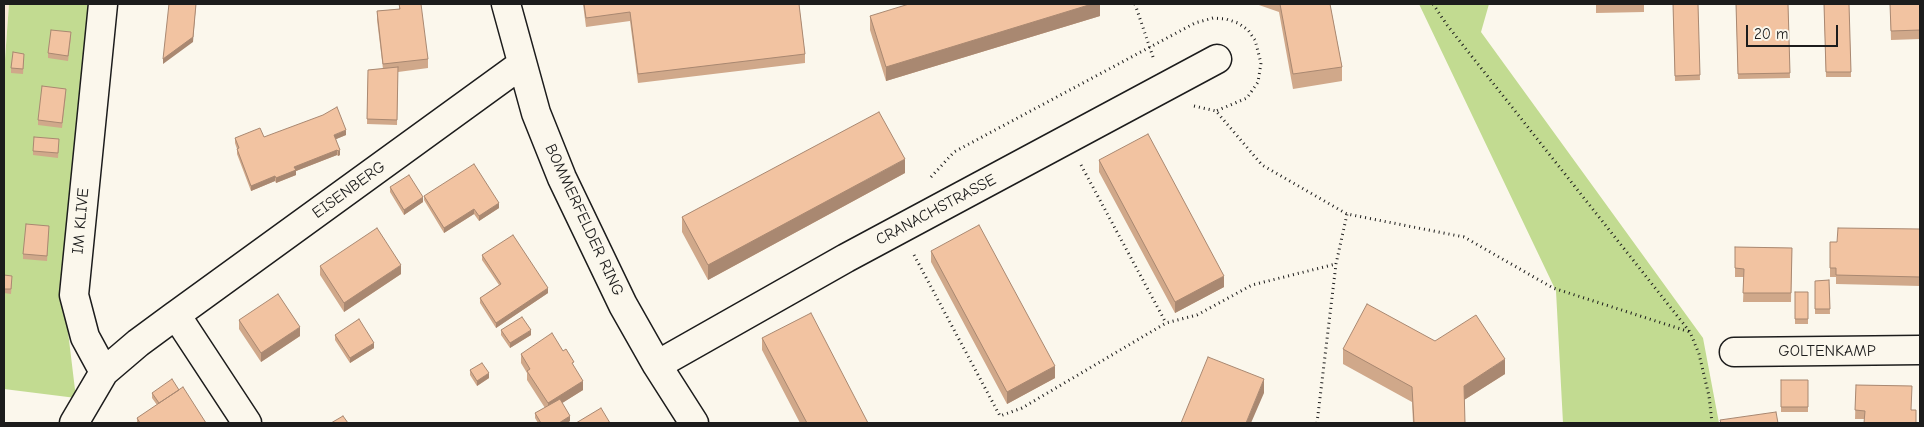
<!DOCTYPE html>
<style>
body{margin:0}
#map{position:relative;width:1924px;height:427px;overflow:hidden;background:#fbf7ec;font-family:"Comic Neue",sans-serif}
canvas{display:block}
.frame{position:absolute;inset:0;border:5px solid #1c1c1c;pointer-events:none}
.scale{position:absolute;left:1746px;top:25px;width:92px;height:22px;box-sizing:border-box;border:2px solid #1c1c1c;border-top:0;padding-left:6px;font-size:15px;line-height:18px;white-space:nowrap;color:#1c1c1c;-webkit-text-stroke:4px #fbf7ec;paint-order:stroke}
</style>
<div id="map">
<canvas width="1924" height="427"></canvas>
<div class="frame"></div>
<div class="scale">20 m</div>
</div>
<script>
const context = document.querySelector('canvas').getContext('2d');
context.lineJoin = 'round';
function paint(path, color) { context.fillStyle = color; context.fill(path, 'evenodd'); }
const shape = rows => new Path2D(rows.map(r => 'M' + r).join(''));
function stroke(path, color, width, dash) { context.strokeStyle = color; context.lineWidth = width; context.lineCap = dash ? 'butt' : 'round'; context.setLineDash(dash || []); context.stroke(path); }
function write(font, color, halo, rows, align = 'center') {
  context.font = font + ' "Comic Neue",sans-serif'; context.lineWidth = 4.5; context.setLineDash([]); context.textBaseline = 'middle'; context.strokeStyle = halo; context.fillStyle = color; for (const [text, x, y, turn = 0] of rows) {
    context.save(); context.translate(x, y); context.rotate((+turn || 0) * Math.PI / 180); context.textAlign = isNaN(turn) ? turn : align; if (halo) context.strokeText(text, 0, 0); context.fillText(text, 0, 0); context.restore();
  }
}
paint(shape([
 [4,4,9,4,4,73]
]), '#f8e7d6');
paint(shape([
 [9,4,91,4,63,290,76,398,4,389,4,73],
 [1419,4,1489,4,1481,32,1703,338,1719,423,1563,423,1556,291]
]), '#c2db91');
const minor = shape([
 [506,4,536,113,562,178,623,305,657,365,694,423],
 [1734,352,1920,350],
 [657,365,846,258,1217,59],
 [104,372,138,343,176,315],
 [74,423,104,372,85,337,74,295,103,4],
 [247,423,176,315,522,64]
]);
stroke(minor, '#1c1c1c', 31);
stroke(shape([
 [1135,4,1154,60],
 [1433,4,1447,25,1690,332,1699,354,1709,396,1712,423],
 [1194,106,1216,111,1262,165,1347,214,1464,237,1553,288,1690,332],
 [1081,165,1166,323],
 [931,177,954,152,1195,23,1213,18,1226,19,1238,23,1248,30,1255,40,1261,63,1258,82,1247,98,1216,111],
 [914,255,1000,416,1022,408,1166,323,1197,315,1252,285,1336,264],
 [1317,423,1336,264,1347,214]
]), '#1c1c1c', 3, [1, 4]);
stroke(minor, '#fbf7ec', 28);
paint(shape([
 [399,4,428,59,428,68,398,72,397,125,367,124,368,70,383,69,377,20,377,11,399,9],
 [583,4,799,4,805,54,805,63,638,83,630,21,586,27],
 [1100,4,1100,16,886,81,870,30,870,16],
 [1256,4,1330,4,1342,67,1342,81,1293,89,1279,12],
 [1596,4,1644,4,1644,12,1596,13],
 [1673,4,1698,4,1700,80,1675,81],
 [1736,4,1788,4,1790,78,1738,79],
 [1824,4,1849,4,1851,77,1826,77],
 [1890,4,1920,4,1920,39,1891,40],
 [71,37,68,61,48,58,48,53],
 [24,58,23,74,11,73,11,68],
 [66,94,62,128,38,125,38,120],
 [346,135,336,139,340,155,338,156,337,155,296,171,296,175,276,183,275,181,251,191,237,154,237,149,235,143,235,138],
 [59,144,58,158,33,155,33,151],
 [1099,160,1224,287,1175,313,1099,172],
 [905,173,708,280,682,232,682,217],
 [390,187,423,202,404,215,390,192],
 [424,196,499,208,479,221,474,214,444,233,424,200],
 [1920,229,1920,286,1836,284,1836,277,1830,277,1830,242,1837,242],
 [49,231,47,261,23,259,23,254],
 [1735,247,1792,248,1791,302,1743,302,1744,277,1735,277],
 [931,251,1055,378,1007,404,931,262],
 [482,255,548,293,496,328,480,303,480,298,499,285,482,260],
 [320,266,401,274,344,312,320,275],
 [4,275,12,281,11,294,4,293],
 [1829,280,1830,314,1815,314,1815,281],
 [1795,292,1808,292,1808,324,1795,324],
 [239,320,300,336,261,362,239,329],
 [501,330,531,335,510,348,501,335],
 [335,335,374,348,350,363,335,340],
 [762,338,868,423,800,423,762,350],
 [1435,341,1505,374,1464,400,1465,423,1413,423,1412,402,1343,364,1343,349],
 [521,354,574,367,583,390,562,403,570,421,567,423,538,423,535,418,535,413,545,408,527,380,527,373,521,363],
 [470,370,489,378,477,386,470,375],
 [1781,380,1808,380,1808,412,1781,412],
 [1856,385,1912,386,1864,419,1855,419],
 [179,390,206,423,137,423,137,418,157,405,152,398,152,393]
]), '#d0a88a');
paint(shape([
 [196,4,193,42,163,64,163,59],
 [1092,4,1100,4,1100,16,886,81,886,67],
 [346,130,346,135,334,140,334,135],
 [337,150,337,155,296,171,296,175,276,183,276,178,294,167],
 [340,150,340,155,338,156,338,151],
 [905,159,905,173,708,280,708,265],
 [275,176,275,181,251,191,251,186],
 [423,197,423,202,404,215,404,210],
 [499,203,499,208,479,221,479,216],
 [474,209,474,214,444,233,444,228],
 [401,265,401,274,344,312,344,303],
 [1224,276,1224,287,1175,313,1175,302],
 [548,288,548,293,496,328,496,323],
 [300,327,300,336,261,362,261,353],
 [531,330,531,335,510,348,510,343],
 [374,343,374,348,350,363,350,358],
 [1505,359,1505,374,1464,400,1464,386],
 [1055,366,1055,378,1007,404,1007,392],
 [489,373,489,378,477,386,477,381],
 [1264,379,1264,393,1251,423,1246,423],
 [583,381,583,390,548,412,548,403],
 [570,416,570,421,567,423,559,423]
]), '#a98871');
const building = shape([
 [169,4,196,4,193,37,163,59,169,4],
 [399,4,421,4,428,59,383,64,377,11,400,9,399,4],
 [584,4,799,4,805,54,638,74,630,12,586,18,584,4],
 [909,4,1092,4,886,67,870,16,909,4],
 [1280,4,1330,4,1342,67,1293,74,1280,4],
 [1673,4,1698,4,1700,75,1675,76,1673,4],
 [1736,4,1788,4,1790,73,1738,74,1736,4],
 [1824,4,1849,4,1851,72,1826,72,1824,4],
 [1890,4,1920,4,1920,30,1891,31,1890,4],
 [51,30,71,32,68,56,48,53,51,30],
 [13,52,24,54,23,69,11,68,13,52],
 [398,67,397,120,367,119,368,70,398,67],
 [42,86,66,89,62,123,38,120,42,86],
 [337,107,346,130,334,135,340,150,338,151,337,150,294,167,296,170,276,178,275,176,251,186,237,149,239,148,235,138,260,128,264,137,323,115,337,107],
 [879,112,905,159,708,265,682,217,879,112],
 [1148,134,1224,276,1175,302,1099,160,1148,134],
 [34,137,59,139,58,153,33,151,34,137],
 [474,164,499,203,479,216,474,209,444,228,424,196,474,164],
 [409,175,423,197,404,210,390,187,409,175],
 [26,224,49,226,47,256,23,254,26,224],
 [979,225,1055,366,1007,392,931,251,979,225],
 [377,228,401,265,344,303,320,266,377,228],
 [1838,228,1920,229,1920,277,1836,275,1836,268,1830,268,1830,242,1837,242,1838,228],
 [513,235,548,288,496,323,480,298,501,284,482,255,513,235],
 [1735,247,1792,248,1791,293,1743,293,1744,269,1735,268,1735,247],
 [4,275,12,276,11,289,4,289,4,275],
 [1829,280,1830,309,1815,309,1815,281,1829,280],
 [1795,292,1808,292,1808,319,1795,319,1795,292],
 [278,294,300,327,261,353,239,320,278,294],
 [1367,304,1435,341,1476,315,1505,359,1464,386,1465,423,1414,423,1412,387,1343,349,1367,304],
 [811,313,868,423,807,423,762,338,811,313],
 [522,317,531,330,510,343,501,330,522,317],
 [359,319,374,343,350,358,335,335,359,319],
 [552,333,563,351,566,349,574,362,572,363,583,381,548,403,527,371,530,369,521,354,552,333],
 [1208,357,1264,379,1246,423,1181,423,1208,357],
 [482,363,489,373,477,381,470,370,482,363],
 [172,379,179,390,159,403,152,393,172,379],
 [1781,380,1808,380,1808,407,1781,407,1781,380],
 [1856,385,1912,386,1911,410,1916,410,1916,423,1864,423,1865,411,1855,410,1856,385],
 [183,387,206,423,140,423,137,418,183,387],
 [560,399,570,416,559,423,541,423,535,413,560,399],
 [601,408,610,423,576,423,601,408],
 [1776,412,1778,423,1721,423,1720,420,1776,412],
 [343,416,348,423,331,423,343,416]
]);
paint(building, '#f2c3a1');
stroke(building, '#a98871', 1);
write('16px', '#1c1c1c', '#fbf7ec', [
 ["EISENBERG",349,190,-36],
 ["CRANACHSTRASSE",936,210,-28],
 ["BOMMERFELDER RING",584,220,65],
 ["IM KLIVE",81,221,-85],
 ["GOLTENKAMP",1827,351]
]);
</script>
